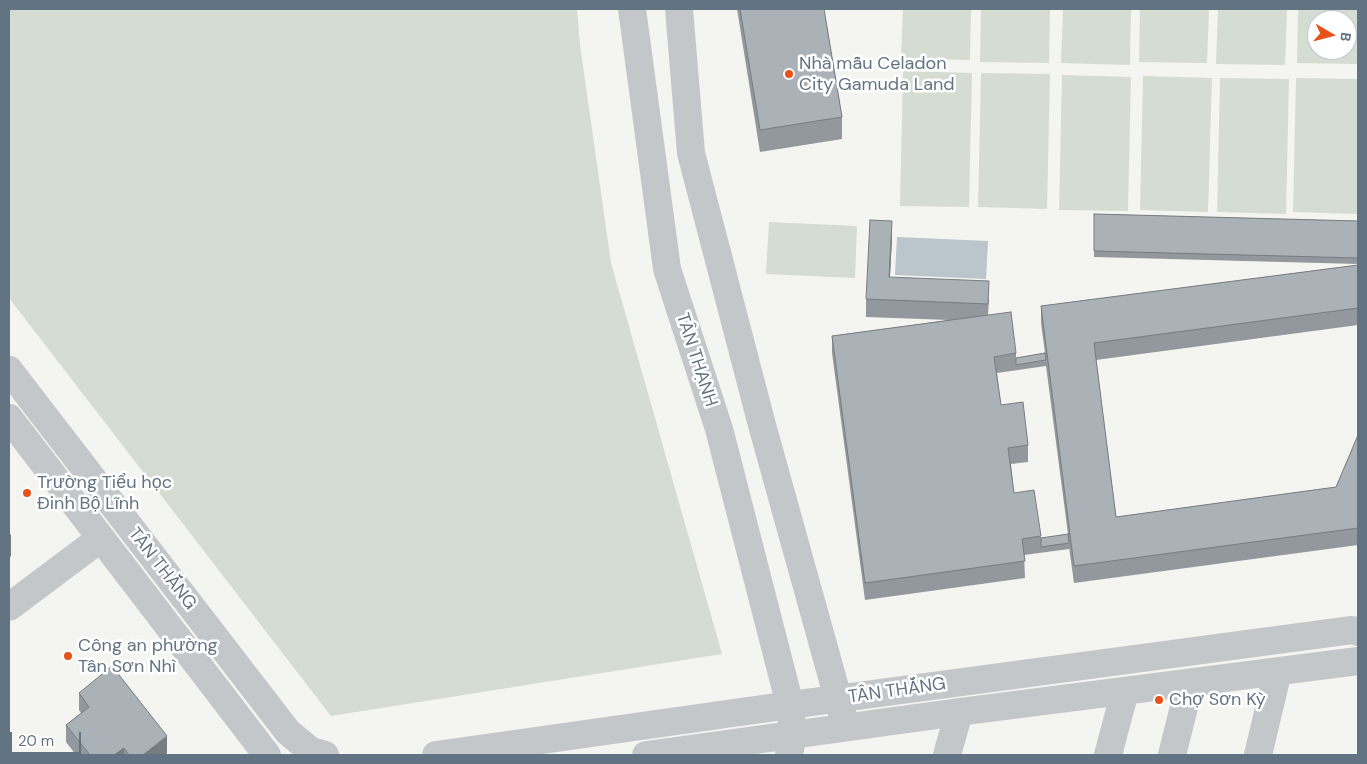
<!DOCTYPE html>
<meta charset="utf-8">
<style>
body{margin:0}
#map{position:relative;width:1367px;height:764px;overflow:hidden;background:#f4f5f0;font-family:"DM Sans",sans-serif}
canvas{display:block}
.frame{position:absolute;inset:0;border:10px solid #627383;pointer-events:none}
.north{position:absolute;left:1307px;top:10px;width:50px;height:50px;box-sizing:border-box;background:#fff;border:1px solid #c0c7cd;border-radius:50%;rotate:98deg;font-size:14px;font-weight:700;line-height:20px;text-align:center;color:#627383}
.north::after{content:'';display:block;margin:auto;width:18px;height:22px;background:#e9511b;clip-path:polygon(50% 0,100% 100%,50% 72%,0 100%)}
.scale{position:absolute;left:10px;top:732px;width:71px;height:22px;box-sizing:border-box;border:2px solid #627383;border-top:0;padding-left:6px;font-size:15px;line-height:18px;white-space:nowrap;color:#627383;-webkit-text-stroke:4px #fff;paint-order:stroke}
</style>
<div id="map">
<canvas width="1367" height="764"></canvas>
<div class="frame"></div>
<div class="north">B</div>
<div class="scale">20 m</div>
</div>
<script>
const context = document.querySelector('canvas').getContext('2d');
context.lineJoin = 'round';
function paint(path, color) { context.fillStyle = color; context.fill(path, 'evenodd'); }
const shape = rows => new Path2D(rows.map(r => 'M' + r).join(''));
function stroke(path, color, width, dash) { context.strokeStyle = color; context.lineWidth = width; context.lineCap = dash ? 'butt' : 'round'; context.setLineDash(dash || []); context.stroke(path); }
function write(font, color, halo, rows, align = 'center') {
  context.font = font + ' "DM Sans",sans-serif'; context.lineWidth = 5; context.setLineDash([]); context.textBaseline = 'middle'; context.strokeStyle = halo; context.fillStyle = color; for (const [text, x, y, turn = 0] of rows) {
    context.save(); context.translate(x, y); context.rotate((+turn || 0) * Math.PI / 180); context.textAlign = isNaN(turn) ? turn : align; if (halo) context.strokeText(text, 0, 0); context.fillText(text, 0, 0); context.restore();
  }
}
paint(shape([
 [9,9,577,9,580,45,611,263,722,654,331,716,9,298],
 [903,9,971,9,970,60,901,58],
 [981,9,1050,9,1049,63,980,62],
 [1063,9,1131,9,1130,65,1061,63],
 [1140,9,1209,9,1207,63,1139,62],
 [1218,9,1287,9,1285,65,1216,64],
 [1298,9,1358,9,1358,64,1297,63],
 [1317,20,1347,20,1347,50,1317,50],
 [903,71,972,73,969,207,900,206],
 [981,73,1050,74,1047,209,978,207],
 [1062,75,1131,77,1128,211,1059,210],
 [1143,76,1212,78,1208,212,1140,210],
 [1220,78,1289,79,1286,214,1217,212],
 [1296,78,1358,79,1358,214,1293,212],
 [769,222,857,226,855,278,766,274]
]), '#d5dcd1');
paint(shape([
 [897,237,988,241,986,279,895,275]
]), '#bac6cb');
stroke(shape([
 [632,9,667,269,719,429,790,705,793,734,789,755],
 [679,9,691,153,762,425,846,727],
 [9,370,288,732,311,751,325,755],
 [9,418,267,755],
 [9,607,101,538],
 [436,755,790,705,1352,630,1358,632],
 [646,755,959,712,1358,661],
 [947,755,959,712],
 [1108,755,1125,691],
 [1172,755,1190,683],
 [1258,755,1278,671]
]), '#c4c7ca', 28);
paint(shape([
 [737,9,824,9,842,117,842,139,760,152],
 [1094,214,1358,221,1358,264,1094,257],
 [892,238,890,277,989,299,988,315,1016,353,1016,358,1045,353,1041,323,1041,306,1358,265,1358,325,1096,360,1116,517,1336,487,1358,435,1358,545,1074,583,1069,547,1069,549,1024,555,1025,578,865,600,832,353,832,336,949,320,866,317,866,299],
 [1046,366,1068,534,1041,538,1041,536,1014,493,1011,464,1028,462,1028,445,1001,405,997,373],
 [79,693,167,753,165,755,76,755,66,742,66,725,81,713,79,710]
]), '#92989d');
paint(shape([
 [892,221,892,238,889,294,889,277],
 [11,534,11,556,9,558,9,536],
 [167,736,167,753,165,755,143,755],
 [124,748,124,755,114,755]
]), '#777c80');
const building = shape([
 [740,9,824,9,842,117,760,130,740,9],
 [1094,214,1358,221,1358,258,1094,251,1094,214],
 [870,220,892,221,889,277,989,281,988,304,866,299,870,220],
 [1358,265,1358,308,1094,343,1116,517,1336,487,1358,435,1358,528,1074,566,1041,306,1358,265],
 [1011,312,1016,353,994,357,1001,405,1023,402,1028,445,1008,448,1014,493,1034,490,1041,536,1022,539,1025,561,865,583,832,336,1011,312],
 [1045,353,1046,360,1016,365,1016,358,1045,353],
 [1068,534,1069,543,1041,547,1041,538,1068,534],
 [112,666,167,736,143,755,129,755,124,748,114,755,90,755,66,725,89,707,79,693,112,666]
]);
paint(building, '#aab1b7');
stroke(building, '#777c80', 1);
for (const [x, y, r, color] of [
 [789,74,5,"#e9511b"],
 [27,493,5,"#e9511b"],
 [68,656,5,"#e9511b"],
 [1159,700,5,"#e9511b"]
]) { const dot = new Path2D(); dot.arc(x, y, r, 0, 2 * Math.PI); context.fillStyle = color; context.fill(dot); stroke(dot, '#fff', 2); }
write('18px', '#627383', '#fff', [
 ["Nhà mẫu Celadon",799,64],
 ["City Gamuda Land",799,85],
 ["Trường Tiểu học",37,483],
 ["Đinh Bộ Lĩnh",37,504],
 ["Công an phường",78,646],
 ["Tân Sơn Nhì",78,667],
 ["Chợ Sơn Kỳ",1169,700]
], 'left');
write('18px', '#627383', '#fff', [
 ["TÂN THẠNH",696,360,72],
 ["TÂN THẮNG",162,569,52],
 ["TÂN THẮNG",897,691,-8]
]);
</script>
